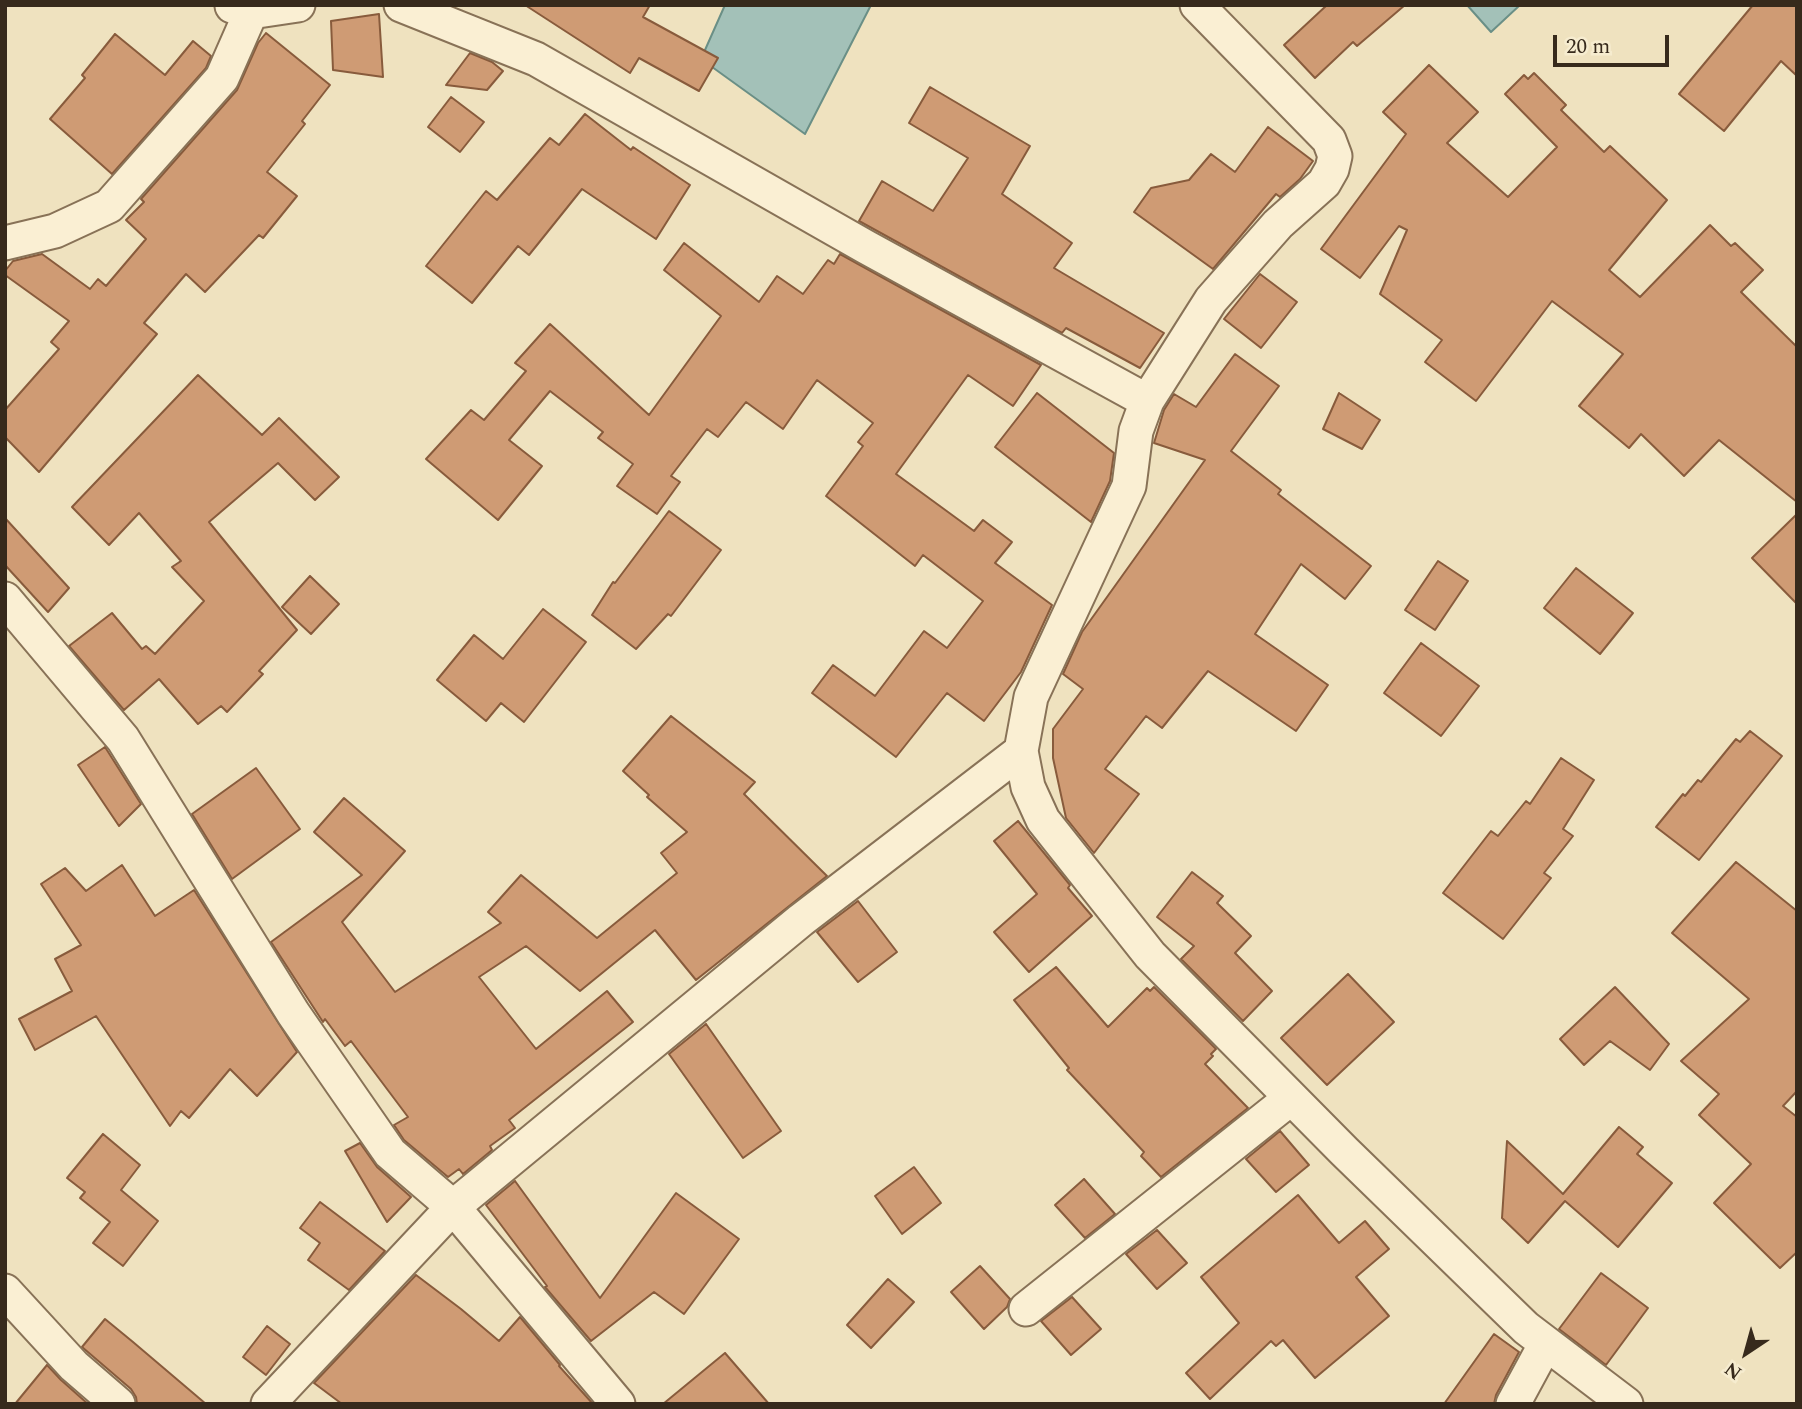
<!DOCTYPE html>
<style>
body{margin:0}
#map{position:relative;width:1802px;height:1409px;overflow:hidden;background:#efe2bf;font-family:Spectral,serif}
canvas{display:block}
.frame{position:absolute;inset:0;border:7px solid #372a1c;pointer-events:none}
.north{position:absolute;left:1711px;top:1318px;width:70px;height:70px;-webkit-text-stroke:5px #f6eccf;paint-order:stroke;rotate:216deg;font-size:19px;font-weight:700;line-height:28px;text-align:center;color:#372a1c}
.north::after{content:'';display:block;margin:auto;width:24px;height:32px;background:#372a1c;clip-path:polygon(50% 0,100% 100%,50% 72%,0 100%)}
.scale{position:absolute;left:1553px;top:35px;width:116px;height:32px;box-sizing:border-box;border:4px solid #372a1c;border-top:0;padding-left:9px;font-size:21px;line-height:24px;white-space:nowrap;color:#372a1c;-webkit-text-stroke:5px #f6eccf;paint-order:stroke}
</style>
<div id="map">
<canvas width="1802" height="1409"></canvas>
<div class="frame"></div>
<div class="north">N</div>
<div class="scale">20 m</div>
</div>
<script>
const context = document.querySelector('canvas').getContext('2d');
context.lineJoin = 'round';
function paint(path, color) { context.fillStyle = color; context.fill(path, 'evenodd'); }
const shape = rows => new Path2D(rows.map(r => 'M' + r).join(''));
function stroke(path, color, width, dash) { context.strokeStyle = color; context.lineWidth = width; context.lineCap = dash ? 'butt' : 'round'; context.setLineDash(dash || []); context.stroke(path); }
const water = shape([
 [725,5,871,5,805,134,701,59,725,5],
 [1467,5,1520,5,1491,32,1467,5]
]);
paint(water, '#a3c1b8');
stroke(water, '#6a8f86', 2);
const building = shape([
 [525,5,650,5,643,17,718,58,699,91,639,58,630,73,525,5],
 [1327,5,1405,5,1357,46,1353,42,1315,78,1284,45,1327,5],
 [1753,5,1797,5,1797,76,1781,61,1724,131,1679,94,1753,5],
 [379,14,383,77,333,70,331,21,379,14],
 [266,33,330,85,302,121,305,124,267,172,297,196,263,238,259,235,205,292,186,274,144,323,157,334,39,472,5,437,5,410,59,349,51,342,69,321,5,275,5,271,13,261,42,254,90,289,98,279,106,286,146,239,126,220,144,202,141,199,237,90,258,43,266,33],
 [115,34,165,75,193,41,211,56,206,68,112,174,50,119,85,78,82,75,115,34],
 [470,53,492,62,503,71,487,90,446,85,470,53],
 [1429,65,1478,112,1447,143,1508,197,1557,147,1505,94,1524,75,1528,79,1534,73,1566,105,1561,110,1604,152,1610,146,1667,200,1609,270,1640,297,1710,225,1731,246,1735,243,1763,270,1741,292,1797,347,1797,502,1719,440,1684,476,1641,434,1629,448,1579,406,1623,354,1552,301,1476,401,1425,362,1442,340,1380,294,1407,230,1399,226,1360,278,1321,249,1406,134,1383,112,1429,65],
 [930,87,1030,146,1002,194,1072,243,1054,268,1164,333,1140,368,1066,328,1062,333,859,221,882,181,933,211,968,158,909,123,930,87],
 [451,97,484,122,460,152,428,127,451,97],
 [585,114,631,150,633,147,690,185,656,239,582,189,529,255,518,246,472,303,426,266,486,191,497,200,550,138,559,145,585,114],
 [1268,127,1313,161,1300,179,1280,197,1276,194,1213,269,1134,212,1151,188,1189,180,1211,154,1235,172,1268,127],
 [684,243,759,302,777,276,803,294,828,260,834,264,840,254,1041,365,1013,406,968,375,896,474,974,531,983,520,1012,542,995,563,1052,605,1021,672,984,721,947,693,896,757,812,693,833,665,875,696,924,631,947,648,983,601,923,555,915,566,826,496,863,446,858,442,873,423,817,380,783,429,746,402,718,437,707,429,671,476,680,482,657,514,617,486,633,464,598,438,603,432,550,391,509,440,542,466,498,520,426,459,471,410,484,420,526,371,515,363,550,324,649,415,721,316,664,270,684,243],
 [1260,274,1297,302,1261,348,1224,319,1260,274],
 [1235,354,1279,386,1231,451,1281,490,1278,494,1371,566,1345,599,1301,564,1255,634,1328,685,1296,731,1208,671,1162,728,1146,716,1105,769,1139,794,1094,853,1066,818,1053,758,1053,729,1083,689,1063,674,1082,632,1205,460,1154,443,1164,410,1174,394,1196,407,1235,354],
 [198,375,262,435,279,418,339,477,315,500,278,463,209,522,297,630,259,671,263,674,227,712,221,706,198,724,159,679,124,710,69,646,112,613,142,649,146,646,155,654,204,601,172,567,181,561,139,513,109,545,72,507,198,375],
 [1037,393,1114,453,1110,481,1091,522,995,447,1037,393],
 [1339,393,1380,420,1362,449,1323,429,1339,393],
 [669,511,721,550,671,616,668,614,636,649,592,615,613,582,615,583,669,511],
 [1797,514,1797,604,1752,558,1797,514],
 [5,518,69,588,48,612,5,565,5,518],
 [1438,561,1468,581,1435,630,1405,610,1438,561],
 [1576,568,1633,613,1600,654,1544,608,1576,568],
 [310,576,339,604,311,634,282,607,310,576],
 [543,609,586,642,524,722,501,703,486,721,437,680,474,635,503,659,543,609],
 [1421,643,1479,686,1441,736,1384,693,1421,643],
 [671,716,755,782,744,794,827,876,696,980,655,930,580,991,526,946,479,977,536,1049,607,991,633,1022,509,1120,515,1128,490,1146,492,1150,463,1174,459,1169,448,1177,404,1140,394,1125,408,1117,351,1041,345,1046,325,1019,323,1022,271,942,362,875,314,832,344,798,405,851,342,922,395,992,501,923,488,912,521,875,597,938,677,873,661,853,687,832,647,797,649,795,623,771,671,716],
 [1750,731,1782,756,1699,860,1656,827,1683,794,1685,796,1698,780,1701,782,1736,739,1740,742,1750,731],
 [105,747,141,804,119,826,78,765,105,747],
 [1561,758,1594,780,1563,829,1573,836,1544,873,1551,878,1503,939,1443,893,1491,831,1498,836,1526,801,1530,804,1561,758],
 [256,768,300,829,232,879,192,814,256,768],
 [1018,821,1070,885,1068,888,1092,916,1029,972,994,932,1037,894,994,841,1018,821],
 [1736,862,1797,911,1797,1091,1783,1106,1797,1117,1797,1252,1780,1268,1714,1203,1751,1164,1699,1115,1719,1094,1681,1061,1749,999,1672,933,1736,862],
 [122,865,155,916,194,890,297,1052,257,1096,230,1069,189,1118,181,1111,170,1126,96,1016,35,1050,19,1019,72,991,55,959,81,945,41,884,65,868,86,891,122,865],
 [1192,872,1223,896,1217,903,1251,936,1235,953,1272,991,1243,1021,1181,959,1194,946,1157,917,1192,872],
 [858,901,897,952,858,982,817,932,858,901],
 [1056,967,1108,1027,1147,988,1150,991,1154,987,1216,1049,1211,1054,1213,1056,1205,1064,1248,1108,1161,1177,1141,1156,1144,1152,1067,1070,1069,1068,1014,1000,1056,967],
 [1348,974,1394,1022,1327,1085,1281,1038,1348,974],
 [1615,987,1669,1044,1650,1070,1610,1041,1584,1065,1560,1039,1615,987],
 [706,1024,781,1131,743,1158,669,1054,706,1024],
 [1619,1127,1643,1147,1637,1154,1672,1183,1618,1247,1565,1201,1528,1243,1502,1218,1507,1141,1563,1194,1619,1127],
 [1280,1131,1309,1165,1276,1192,1246,1159,1280,1131],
 [103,1134,140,1165,121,1190,158,1221,123,1266,93,1243,110,1222,80,1198,85,1192,67,1178,103,1134],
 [360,1143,377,1167,411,1197,387,1222,345,1151,360,1143],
 [914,1167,941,1203,902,1234,875,1196,914,1167],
 [1084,1179,1115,1214,1085,1238,1055,1205,1084,1179],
 [515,1181,600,1298,676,1193,739,1239,684,1314,654,1292,591,1341,545,1287,547,1286,486,1205,515,1181],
 [1298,1195,1339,1243,1365,1221,1389,1249,1356,1277,1389,1316,1315,1378,1283,1340,1276,1346,1271,1341,1210,1399,1186,1373,1239,1323,1201,1277,1298,1195],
 [320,1202,385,1251,349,1290,308,1260,320,1243,300,1228,320,1202],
 [1157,1230,1187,1263,1157,1289,1126,1254,1157,1230],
 [980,1266,1010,1299,1007,1307,984,1329,951,1292,980,1266],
 [1601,1273,1648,1308,1606,1365,1559,1329,1601,1273],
 [416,1275,461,1309,499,1341,520,1317,560,1365,559,1366,593,1404,342,1404,314,1383,416,1275],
 [888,1279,914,1302,871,1348,847,1325,888,1279],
 [1072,1297,1101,1329,1071,1355,1041,1321,1072,1297],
 [105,1319,133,1342,206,1404,137,1404,136,1397,131,1389,82,1347,105,1319],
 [267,1326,290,1344,266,1375,243,1357,267,1326],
 [1494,1334,1519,1352,1496,1395,1494,1404,1444,1404,1494,1334],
 [725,1353,769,1404,663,1404,725,1353],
 [47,1365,61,1380,88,1404,15,1404,47,1365]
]);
paint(building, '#cf9b74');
stroke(building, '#885b3c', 2);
const minor = shape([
 [401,5,536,59,866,247,1147,401],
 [1197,5,1329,140,1335,156,1332,169,1324,183,1278,224,1211,300,1147,401,1136,431,1129,486,1031,697,1021,751,1028,787,1043,820,1150,955,1344,1151,1526,1328,1626,1404],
 [232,6,251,12,298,5],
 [5,243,55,231,109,206,222,78,251,12],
 [5,599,123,739,293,1013,390,1153,453,1207,618,1404],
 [5,1291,74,1366,118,1404],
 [1026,1309,1291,1098],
 [268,1404,453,1207,801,920,1021,751],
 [1513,1404,1539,1356]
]);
stroke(minor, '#887257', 37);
stroke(minor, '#faefd3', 33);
</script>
